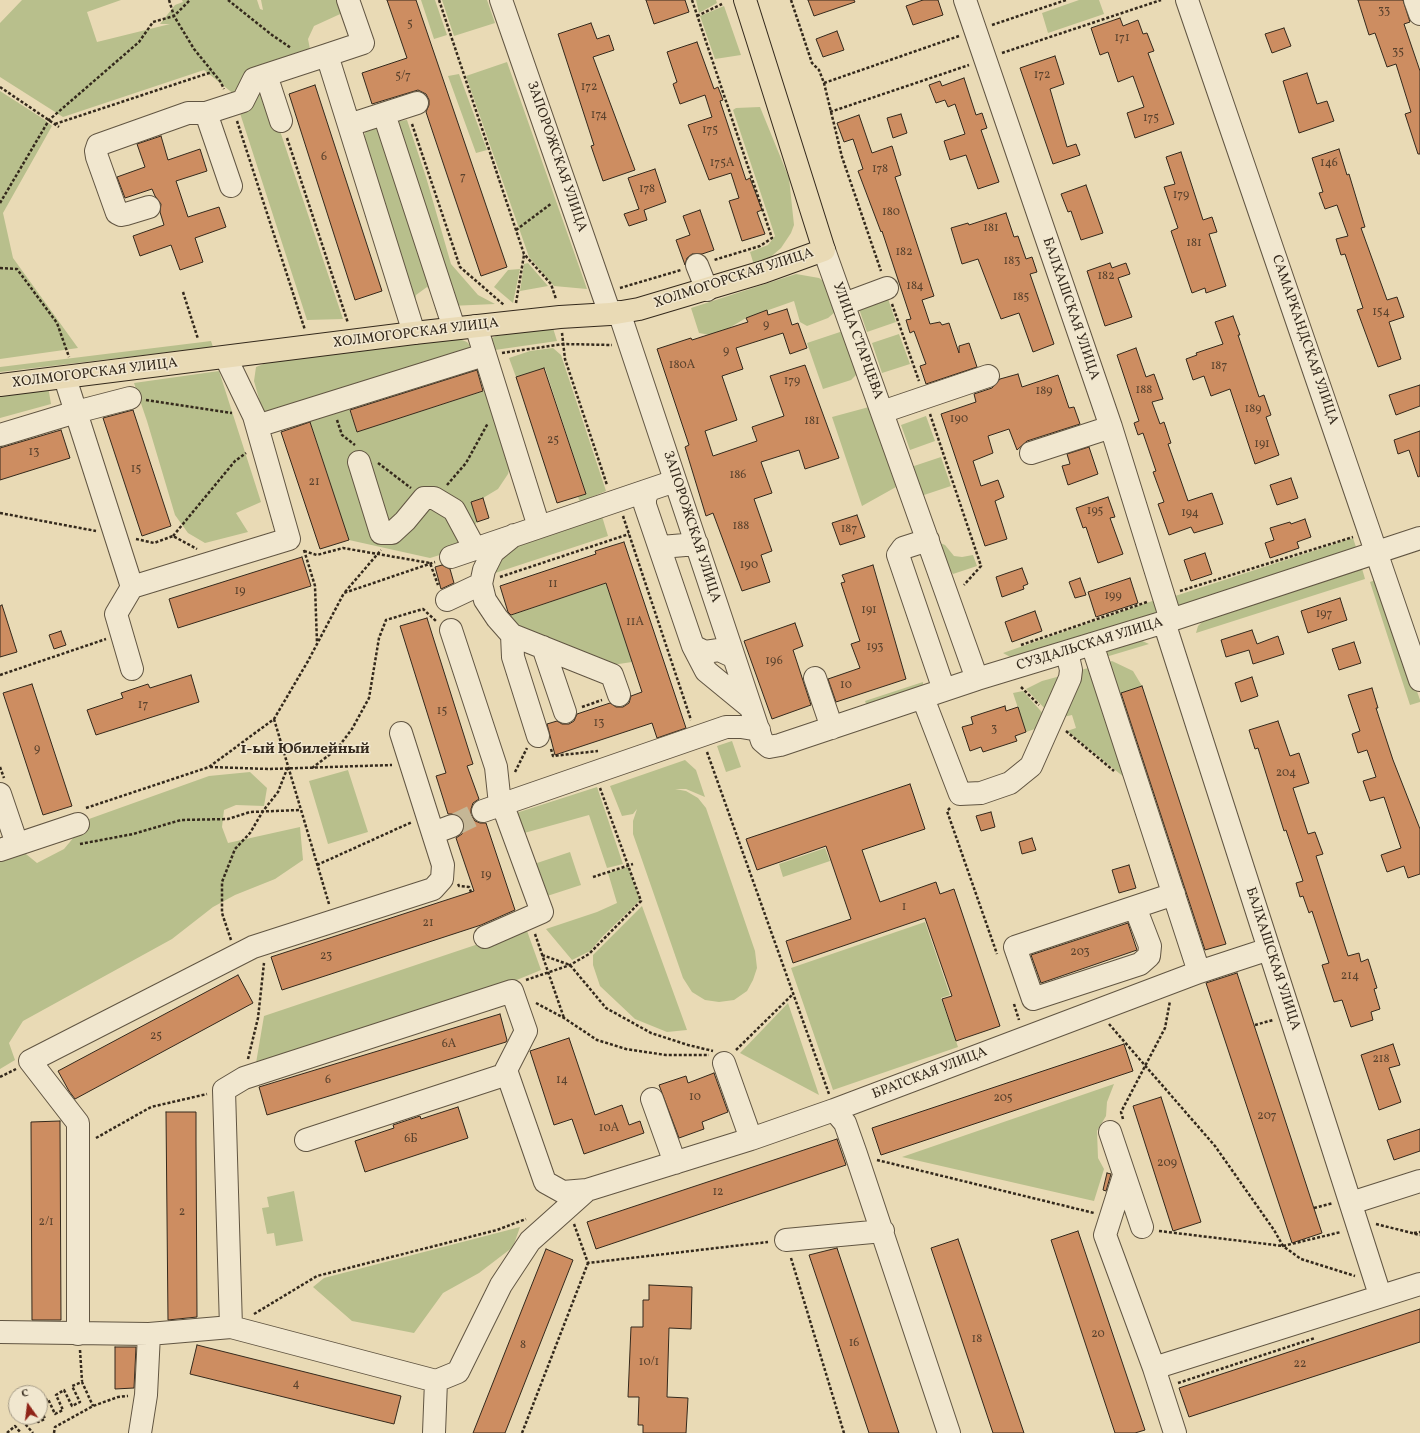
<!DOCTYPE html>
<meta charset="utf-8">
<style>
body{margin:0}
#map{position:relative;width:1420px;height:1433px;overflow:hidden;background:#e9dab5;font-family:Vollkorn,serif}
canvas{display:block}
.north{position:absolute;left:8px;top:1385px;width:40px;height:40px;box-sizing:border-box;background:#f1e7cf;border:1px solid #a59b87;border-radius:50%;rotate:346deg;font-size:11px;font-weight:700;line-height:16px;text-align:center;color:#34291c}
.north::after{content:'';display:block;margin:auto;width:14px;height:18px;background:#8f2418;clip-path:polygon(50% 0,100% 100%,50% 72%,0 100%)}
</style>
<div id="map">
<canvas width="1420" height="1433"></canvas>
<div class="north">С</div>
</div>
<script>
const context = document.querySelector('canvas').getContext('2d');
context.lineJoin = 'round';
function paint(path, color) { context.fillStyle = color; context.fill(path, 'evenodd'); }
const shape = rows => new Path2D(rows.map(r => 'M' + r).join(''));
function stroke(path, color, width, dash) { context.strokeStyle = color; context.lineWidth = width; context.lineCap = dash ? 'butt' : 'round'; context.setLineDash(dash || []); context.stroke(path); }
function write(font, color, halo, rows, align = 'center') {
  context.font = font + ' Vollkorn,serif'; context.lineWidth = 3; context.setLineDash([]); context.textBaseline = 'middle'; context.strokeStyle = halo; context.fillStyle = color; for (const [text, x, y, turn = 0] of rows) {
    context.save(); context.translate(x, y); context.rotate((+turn || 0) * Math.PI / 180); context.textAlign = isNaN(turn) ? turn : align; if (halo) context.strokeText(text, 0, 0); context.fillText(text, 0, 0); context.restore();
  }
}
paint(shape([
 [22,0,121,0,87,12,97,42,170,24,160,24,175,5,183,2,182,0,257,0,260,9,263,10,261,0,346,0,349,10,314,26,308,39,311,54,274,68,259,65,250,73,240,99,204,70,63,117,0,77,0,23],
 [421,0,435,0,447,35,434,39],
 [442,0,487,0,495,23,454,36],
 [696,0,716,0,717,3,699,13],
 [1079,0,1099,0,1104,14,1048,33,1042,13],
 [724,6,741,55,715,59,700,16],
 [507,62,587,289,554,286,529,257,466,76],
 [459,74,487,150,476,153,448,76],
 [0,91,45,120,52,126,3,213,13,258,78,348,0,359],
 [254,91,268,95,343,319,307,320,238,107],
 [760,107,789,178,794,225,791,233,781,248,766,261,754,265,750,252,768,245,775,236,733,110,736,108],
 [379,119,442,301,427,287,416,295,415,304,364,139,366,126],
 [407,120,426,177,451,264,478,295,495,304,450,306,390,122],
 [528,263,548,286,520,291,524,264],
 [520,269,513,303,494,287,508,270],
 [796,274,819,278,826,283,835,312,828,318,807,326,800,322,794,301,746,318,729,328,710,335,699,333,691,308],
 [886,293,896,322,867,332,857,303],
 [553,328,557,341,488,351,490,339,496,336],
 [843,331,857,372,856,375,851,380,823,389,807,343],
 [899,334,910,364,882,373,872,343],
 [457,338,467,342,473,349,263,413,254,381,256,367,266,363],
 [211,341,213,347,0,372,0,367],
 [553,348,561,355,606,491,580,502,578,497,586,494,545,368,516,377,509,358,530,351],
 [219,371,261,502,236,513,248,532,205,543,188,533,175,515,147,421,134,383],
 [48,386,51,404,0,418,0,394],
 [490,389,510,466,508,474,498,489,483,498,471,502,477,522,453,551,430,558,349,540,309,418,347,403,357,432],
 [869,407,896,487,862,506,832,417],
 [926,416,935,441,910,450,901,425],
 [941,457,951,486,921,496,911,467],
 [601,513,608,536,489,575,500,552],
 [1353,538,1357,550,1176,608,1169,598],
 [940,543,945,545,954,556,962,557,973,555,977,566,953,574,948,567],
 [1361,565,1365,579,1196,633,1198,626,1204,620],
 [1378,579,1420,700,1420,702,1410,705,1370,582],
 [606,583,632,662,612,665,524,632,509,616],
 [1161,598,1158,613,1014,659,1003,653],
 [1138,639,1149,644,1099,659,1096,649],
 [1112,661,1133,671,1142,686,1112,696,1102,664],
 [1096,666,1135,786,1067,731,1076,728,1072,715,1063,717,1077,671],
 [1068,674,1050,714,1026,689,1042,681],
 [923,682,923,688,868,709,865,701],
 [1023,691,1047,718,1044,726,1026,732,1013,693],
 [732,741,741,767,726,772,717,746],
 [685,760,696,770,705,797,686,789,675,789,686,791,698,798,706,808,755,951,757,968,753,980,747,991,734,1000,719,1002,705,1000,692,992,683,978,633,834,633,821,637,809,633,814,622,816,610,786],
 [348,770,368,832,328,844,309,781],
 [250,772,267,788,264,806,236,805,224,810,222,827,228,843,300,827,303,860,275,879,235,895,213,907,172,939,23,1021,9,1043,15,1060,0,1069,0,857,21,850,37,863,64,849,89,819,209,776],
 [597,787,623,864,607,868,589,815,517,835,510,815],
 [825,848,830,861,783,877,779,864],
 [570,852,581,885,541,898,531,865],
 [628,867,640,900,602,937,590,951,572,960,546,929,597,912,617,903,608,873],
 [642,906,687,1030,667,1032,635,1019,600,986,593,965,593,955],
 [925,922,950,995,941,998,958,1047,833,1090,791,968],
 [526,928,541,970,502,986,255,1069,264,1016],
 [788,1003,819,1095,740,1053],
 [1114,1084,1107,1102,1106,1116,1097,1131,1098,1158,1104,1169,1094,1201,902,1157],
 [294,1191,303,1241,276,1246,274,1233,267,1234,262,1208,269,1207,267,1197],
 [520,1227,513,1247,479,1273,443,1293,414,1333,352,1321,313,1287,324,1278]
]), '#b8bf8c');
const building = shape([
 [387,0,416,0,507,267,481,276,426,112,429,105,429,100,426,94,418,90,372,104,362,73,407,58,387,0],
 [646,0,685,0,689,12,654,24,646,0],
 [808,0,854,0,855,2,814,16,808,0],
 [923,0,938,0,943,15,913,25,906,6,923,0],
 [1358,0,1403,0,1410,22,1404,24,1420,71,1420,154,1418,154,1405,114,1411,112,1396,64,1387,67,1375,33,1369,35,1358,0],
 [1120,18,1123,26,1138,20,1143,34,1147,33,1154,51,1148,53,1174,124,1135,138,1127,113,1144,107,1133,76,1118,82,1108,52,1100,55,1091,28,1120,18],
 [591,23,597,39,609,35,614,50,593,57,635,170,603,181,591,146,594,145,558,34,591,23],
 [1284,28,1291,46,1272,53,1265,34,1284,28],
 [837,31,844,50,823,57,816,39,837,31],
 [697,42,714,89,718,87,723,100,720,101,746,180,750,178,762,210,757,212,765,234,742,241,729,201,739,198,731,173,709,180,688,125,712,117,705,95,680,104,673,84,677,82,667,52,697,42],
 [1055,56,1064,84,1050,89,1067,147,1076,144,1080,155,1053,164,1020,68,1055,56],
 [1307,73,1317,104,1327,101,1334,121,1299,133,1283,81,1307,73],
 [964,78,976,115,982,113,987,128,981,130,999,182,978,189,966,155,950,160,944,141,965,134,955,104,948,107,945,100,936,103,929,85,940,81,942,86,964,78],
 [315,85,382,291,355,300,289,94,315,85],
 [901,114,907,133,893,138,887,118,901,114],
 [859,115,872,153,892,146,901,175,895,177,934,296,922,300,930,324,940,322,942,325,949,323,959,353,959,346,969,343,977,367,926,384,920,366,926,364,914,331,910,333,906,320,911,319,882,231,881,232,858,171,863,169,853,139,844,142,837,123,859,115],
 [161,136,168,160,200,149,207,171,176,181,188,217,219,207,226,227,195,238,203,262,180,270,171,245,140,256,133,236,164,225,160,212,161,204,155,196,152,189,125,198,117,177,145,167,137,144,161,136],
 [1339,149,1347,175,1349,174,1365,227,1361,228,1387,300,1397,297,1404,317,1389,322,1401,359,1378,367,1357,310,1363,308,1345,254,1341,255,1336,239,1348,236,1337,205,1325,209,1319,193,1323,192,1312,158,1339,149],
 [1181,152,1203,220,1212,217,1217,232,1209,234,1226,286,1206,293,1205,288,1192,293,1171,231,1178,228,1164,187,1175,184,1166,157,1181,152],
 [655,169,666,202,644,210,647,220,629,226,624,214,639,209,628,178,655,169],
 [1086,185,1103,233,1081,240,1071,211,1068,212,1061,194,1086,185],
 [700,210,714,250,702,254,692,254,687,258,685,265,676,240,690,235,683,216,700,210],
 [1006,213,1014,237,1018,236,1026,259,1032,257,1037,272,1030,274,1054,344,1033,352,1019,313,1001,319,978,259,962,264,951,228,968,223,969,225,1006,213],
 [1110,263,1112,268,1126,263,1130,274,1118,278,1132,317,1105,326,1087,271,1110,263],
 [787,309,792,325,798,323,807,348,790,354,783,333,736,348,743,369,722,376,737,420,705,431,713,456,757,441,752,427,784,416,770,376,805,365,839,458,805,469,799,450,761,462,772,493,754,499,772,551,761,555,770,582,742,591,713,513,706,516,685,447,689,445,657,349,691,338,692,340,748,322,746,318,767,310,768,315,787,309],
 [1233,316,1240,335,1238,335,1259,397,1264,395,1271,415,1266,417,1279,455,1255,464,1230,389,1211,396,1204,376,1193,380,1186,359,1197,355,1196,353,1223,344,1215,322,1233,316],
 [1136,348,1146,377,1154,374,1163,399,1152,402,1160,424,1164,422,1171,443,1168,444,1188,501,1212,493,1223,524,1194,533,1191,527,1169,535,1158,504,1164,502,1153,472,1156,471,1143,433,1138,435,1134,423,1139,421,1117,355,1136,348],
 [544,368,586,494,557,503,516,377,544,368],
 [477,370,483,391,357,432,350,410,477,370],
 [1018,374,1022,387,1058,375,1069,408,1074,407,1080,424,1027,441,1017,450,1009,429,988,436,993,453,973,461,981,486,998,480,1004,497,995,501,1007,539,985,546,941,414,976,402,974,394,992,388,1000,379,1018,374],
 [1420,385,1420,406,1396,415,1389,395,1420,385],
 [133,410,171,526,142,536,103,418,133,410],
 [310,422,349,540,320,549,281,432,310,422],
 [61,430,70,458,0,480,0,448,61,430],
 [1420,431,1420,476,1418,477,1409,450,1398,454,1394,440,1420,431],
 [1089,447,1098,474,1068,485,1062,466,1070,464,1067,454,1089,447],
 [1291,478,1298,498,1277,505,1270,485,1291,478],
 [1108,497,1115,517,1110,518,1123,554,1098,563,1086,527,1083,528,1076,508,1108,497],
 [483,498,489,518,477,522,471,502,483,498],
 [857,515,865,537,840,545,832,523,857,515],
 [1305,519,1311,537,1297,542,1299,548,1270,558,1265,543,1274,540,1270,528,1290,522,1291,524,1305,519],
 [624,542,686,728,657,738,652,723,555,755,547,724,557,721,562,724,569,724,574,721,577,714,610,703,616,707,623,707,629,703,631,696,642,692,606,583,511,615,508,612,500,586,596,554,595,551,624,542],
 [1205,553,1212,574,1191,581,1184,560,1205,553],
 [302,557,311,586,178,628,169,599,302,557],
 [442,565,450,569,454,583,441,589,435,567,442,565],
 [873,565,906,679,836,702,828,679,860,668,851,644,860,641,841,583,845,582,842,575,873,565],
 [1022,568,1028,584,1023,586,1024,589,1002,597,996,577,1022,568],
 [1080,578,1086,595,1075,598,1069,582,1080,578],
 [1130,578,1138,603,1096,617,1088,592,1130,578],
 [1340,598,1347,620,1308,633,1301,611,1340,598],
 [2,605,17,652,0,657,0,606,2,605],
 [1035,611,1042,631,1012,642,1005,622,1035,611],
 [427,618,473,764,467,766,479,799,473,803,471,809,471,815,475,821,480,823,486,823,515,910,481,925,282,990,271,957,474,891,456,838,462,834,464,828,464,822,460,816,454,814,448,814,436,776,446,773,400,626,427,618],
 [795,623,803,646,793,650,811,705,772,719,744,641,795,623],
 [1252,630,1257,644,1278,636,1284,654,1253,664,1249,650,1226,657,1221,640,1252,630],
 [61,631,66,645,54,649,49,635,61,631],
 [1354,642,1361,663,1339,670,1332,649,1354,642],
 [191,675,199,702,96,735,87,710,123,698,121,693,148,684,150,688,191,675],
 [1252,677,1258,696,1241,702,1235,683,1252,677],
 [32,684,72,806,43,815,3,693,32,684],
 [1142,686,1226,944,1205,950,1121,693,1142,686],
 [1372,688,1378,708,1376,708,1393,760,1420,829,1420,874,1408,878,1404,866,1387,872,1381,855,1401,848,1384,797,1370,801,1363,781,1376,777,1367,750,1358,753,1352,734,1360,731,1348,695,1372,688],
 [1005,706,1006,711,1018,707,1026,732,1015,736,1017,741,983,752,981,747,970,751,962,727,973,724,971,717,1005,706],
 [1278,721,1290,756,1299,753,1309,783,1293,788,1308,834,1315,832,1323,854,1316,856,1348,956,1359,953,1361,962,1368,959,1377,988,1374,989,1380,1009,1371,1012,1373,1020,1351,1027,1342,1000,1334,1002,1322,965,1329,963,1312,911,1309,913,1303,896,1300,897,1296,883,1303,881,1286,830,1284,831,1258,748,1255,749,1249,730,1278,721],
 [910,784,925,829,862,850,880,902,936,882,940,894,954,889,1000,1026,956,1041,942,999,952,996,925,918,793,963,786,941,851,919,826,846,757,870,746,839,910,784],
 [991,812,995,827,981,831,976,816,991,812],
 [1032,838,1036,850,1022,854,1019,842,1032,838],
 [1129,865,1136,888,1119,893,1112,870,1129,865],
 [1128,923,1137,950,1041,983,1031,955,1128,923],
 [1237,973,1322,1233,1292,1243,1206,983,1237,973],
 [238,975,253,1003,75,1099,69,1091,58,1071,238,975],
 [500,1014,507,1040,506,1042,267,1115,259,1087,500,1014],
 [569,1038,595,1115,622,1105,629,1125,640,1121,644,1133,584,1154,572,1119,554,1125,530,1051,569,1038],
 [1124,1044,1133,1071,881,1155,872,1128,1124,1044],
 [1393,1044,1400,1065,1389,1068,1401,1102,1379,1110,1361,1055,1393,1044],
 [714,1073,728,1112,702,1122,704,1129,679,1138,659,1085,686,1076,688,1083,714,1073],
 [1161,1097,1201,1222,1173,1231,1133,1106,1161,1097],
 [458,1107,468,1138,365,1172,355,1141,394,1128,393,1125,420,1116,421,1119,458,1107],
 [166,1112,196,1112,196,1141,197,1317,168,1320,166,1112],
 [60,1121,61,1320,32,1320,31,1122,60,1121],
 [1420,1129,1420,1151,1394,1160,1387,1140,1420,1129],
 [837,1139,846,1165,596,1249,587,1222,837,1139],
 [1107,1173,1111,1174,1106,1191,1103,1190,1107,1173],
 [1078,1231,1145,1430,1135,1433,1115,1433,1051,1240,1078,1231],
 [958,1239,1024,1433,993,1433,931,1248,958,1239],
 [837,1248,899,1433,869,1433,809,1255,837,1248],
 [546,1249,573,1260,505,1433,473,1433,546,1249],
 [649,1285,692,1287,691,1329,669,1328,667,1397,688,1398,686,1433,643,1433,643,1425,638,1425,639,1397,628,1397,631,1327,643,1327,643,1300,649,1300,649,1285],
 [1420,1309,1420,1342,1189,1417,1179,1388,1420,1309],
 [197,1345,401,1396,394,1424,190,1374,197,1345],
 [115,1347,136,1347,134,1388,115,1389,115,1347]
]);
paint(building, '#cd8d61');
stroke(building, '#34291c', 1);
stroke(shape([
 [452,826,483,811]
]), '#c5b796', 22, [22, 11]);
const minor = shape([
 [501,0,610,314],
 [965,0,1111,427,1171,620],
 [1187,0,1420,680],
 [1415,0,1420,14],
 [327,55,363,43,348,0],
 [206,113,231,186],
 [384,114,454,328],
 [281,121,266,75,327,55,414,333],
 [349,125,417,103],
 [149,207,126,214,121,215,117,213,97,157,96,151,98,145,188,113,206,113,243,101,254,79,266,75],
 [824,250,977,679],
 [697,265,707,290],
 [844,304,887,288],
 [619,312,762,741,769,747,780,745,977,679,1171,620,1420,538],
 [476,326,539,527],
 [65,378,132,587],
 [882,412,988,376],
 [257,426,484,355],
 [0,435,76,412,130,398],
 [1031,453,1111,427],
 [359,462,381,533,392,533,405,521,424,498,434,498,454,510,475,549],
 [649,490,645,498,645,505,693,646,705,652,719,650,734,657],
 [514,535,493,552,484,570,481,584,485,600,497,618,512,635,612,675,619,695],
 [928,540,903,548,898,555,944,690],
 [661,547,697,544],
 [451,557,675,481],
 [447,600,481,584],
 [1164,622,1380,1295],
 [451,630,496,767,499,795,542,912,485,937],
 [512,635,513,657,538,736],
 [1092,644,1199,972],
 [693,646,706,671,751,708],
 [543,647,565,712],
 [132,669,116,614,132,587,289,539,254,416,226,358],
 [815,678,832,728],
 [923,698,960,794,981,793,1010,783,1031,766,1070,678,1071,670,1067,652],
 [0,794,17,844],
 [483,811,726,727,741,727,759,730],
 [433,833,452,826],
 [0,850,78,824],
 [1135,907,1150,946,1149,956,1140,964,1033,999,1015,947,1174,894],
 [724,1063,751,1139],
 [652,1099,675,1163],
 [834,1110,845,1123,856,1154,949,1433],
 [1110,1132,1142,1227],
 [306,1140,507,1074],
 [1124,1175,1105,1235,1154,1368,1175,1433],
 [1351,1203,1420,1181],
 [786,1240,883,1231],
 [231,1327,224,1090,244,1078,512,991,526,1031,506,1070,545,1182,563,1192,587,1190,751,1139,834,1110,1199,972,1269,949],
 [0,1332,149,1334,231,1327,436,1381,458,1372,501,1285,530,1241,587,1190],
 [78,1334,78,1123,30,1061,253,947,433,889,442,879,443,865,401,733],
 [1154,1368,1420,1284],
 [140,1433,146,1395,149,1334],
 [434,1433,436,1381]
]);
const major = shape([
 [0,385,414,333,560,317,610,314,639,309,763,272,824,250,745,0]
]);
stroke(minor, '#615542', 24);
stroke(major, '#34291c', 24);
stroke(shape([
 [169,0,174,16,194,49,220,81,224,89],
 [228,0,272,35,291,48],
 [439,0,524,254,551,284,556,299],
 [692,0,772,238,760,246,714,260],
 [791,0,812,63,819,70,824,83,842,157,881,271],
 [697,16,722,4],
 [992,25,1066,0],
 [1002,53,1161,0],
 [824,83,959,36],
 [0,87,59,127],
 [830,112,969,65],
 [237,121,305,330],
 [55,124,212,72],
 [412,124,460,267,504,305],
 [287,138,348,323],
 [0,203,49,120,139,42,153,22,174,16,190,0],
 [516,230,552,203],
 [0,268,17,269,57,323,69,357],
 [620,288,681,270],
 [183,292,198,339],
 [516,303,524,255],
 [892,304,919,381],
 [562,333,565,359,607,485],
 [502,353,563,344,612,345],
 [146,400,232,413],
 [930,414,981,566,964,585],
 [337,420,342,435,355,445],
 [378,463,411,488],
 [447,485,466,463,488,423],
 [0,513,96,531],
 [623,516,691,720],
 [173,536,235,461,246,453],
 [136,539,154,543,173,536,197,549],
 [304,550,315,586,317,643],
 [304,551,317,555,343,548,430,563,438,585],
 [500,577,629,534],
 [1180,591,1353,537],
 [345,592,381,550],
 [1021,645,1147,602],
 [0,675,106,639],
 [1021,687,1039,705],
 [582,707,602,700],
 [274,719,329,904],
 [1066,731,1114,771],
 [551,749,553,756,598,751],
 [707,752,829,1094],
 [0,767,4,778],
 [210,767,269,769,392,765],
 [312,768,337,749,352,729,369,698,379,638,386,620,423,609,436,621],
 [515,772,527,748],
 [86,808,209,767,274,719,308,661,344,593,435,562],
 [950,808,947,811,997,954],
 [80,844,133,834,181,820,228,819,250,812,300,810],
 [317,865,412,822],
 [593,877,633,864],
 [458,884,459,886,469,887,471,892],
 [535,934,564,1018],
 [231,940,222,913,222,882,235,849,250,833,263,811,278,792,287,769],
 [542,955,570,965,606,1008,651,1033,688,1045,713,1051],
 [526,980,570,965,589,954,641,901,600,788],
 [536,1003,564,1018,597,1040,626,1049,666,1055,709,1055],
 [1014,1004,1019,1020],
 [1109,1024,1215,1146,1274,1230,1283,1246,1301,1259,1355,1276],
 [1255,1025,1273,1020],
 [736,1050,793,994],
 [248,1059,258,1018,264,963],
 [0,1077,16,1069],
 [1123,1119,1121,1112,1165,1028,1170,1001],
 [96,1138,151,1107,207,1094],
 [877,1160,1094,1213],
 [1314,1208,1333,1203],
 [574,1224,588,1263,768,1242],
 [1376,1224,1420,1235],
 [1159,1231,1283,1246,1341,1232],
 [1414,1233,1420,1232],
 [791,1258,844,1433],
 [254,1314,317,1276,497,1230,526,1219],
 [80,1350,82,1381],
 [1178,1383,1315,1338],
 [40,1402,48,1399,55,1414,63,1410,56,1395,64,1390,72,1406,80,1402,72,1386,82,1382,93,1406],
 [19,1417,33,1433],
 [34,1417,38,1422,45,1419,40,1406],
 [7,1433,15,1426,21,1433],
 [54,1433,55,1427,93,1406,118,1397,128,1396],
 [522,1433,588,1263]
]), '#34291c', 2.5, [3, 2]);
stroke(minor, '#f1e7cf', 22);
stroke(major, '#e9dab5', 22);
write('12px', '#5a422d', null, [
 ["33",1384,12],
 ["5",410,25],
 ["171",1122,39],
 ["35",1398,53],
 ["172",1042,76],
 ["5/7",403,77],
 ["172",589,88],
 ["174",599,116],
 ["175",1151,119],
 ["175",710,131],
 ["6",324,158],
 ["175А",722,164],
 ["146",1329,164],
 ["178",880,170],
 ["7",463,178],
 ["178",647,190],
 ["179",1181,196],
 ["180",891,213],
 ["181",991,229],
 ["181",1194,244],
 ["182",904,253],
 ["183",1012,262],
 ["182",1106,277],
 ["184",915,287],
 ["185",1021,298],
 ["154",1381,313],
 ["9",766,326],
 ["9",726,352],
 ["180А",682,366],
 ["187",1219,367],
 ["179",792,382],
 ["188",1144,391],
 ["189",1044,392],
 ["189",1253,410],
 ["190",959,420],
 ["181",812,422],
 ["25",553,441],
 ["191",1262,445],
 ["13",34,453],
 ["15",136,470],
 ["186",738,476],
 ["21",314,483],
 ["195",1095,512],
 ["194",1190,514],
 ["188",741,527],
 ["187",849,530],
 ["190",749,566],
 ["11",553,585],
 ["19",240,592],
 ["199",1113,597],
 ["191",869,611],
 ["197",1324,615],
 ["11А",635,623],
 ["193",875,648],
 ["196",774,662],
 ["10",846,686],
 ["17",143,706],
 ["15",442,712],
 ["13",599,724],
 ["3",994,730],
 ["9",37,750],
 ["204",1286,774],
 ["19",486,876],
 ["1",904,908],
 ["21",428,924],
 ["203",1080,953],
 ["23",326,957],
 ["214",1350,977],
 ["25",156,1037],
 ["6А",449,1045],
 ["218",1381,1060],
 ["6",328,1081],
 ["14",562,1081],
 ["10",695,1098],
 ["205",1003,1099],
 ["207",1267,1117],
 ["10А",609,1129],
 ["6Б",411,1140],
 ["209",1167,1164],
 ["12",718,1193],
 ["2",182,1213],
 ["2/1",46,1223],
 ["20",1098,1335],
 ["18",977,1340],
 ["16",854,1344],
 ["8",523,1346],
 ["10/1",649,1363],
 ["22",1300,1365],
 ["4",296,1385]
]);
write('14px', '#34291c', '#f1e7cf', [
 ["ЗАПОРОЖСКАЯ УЛИЦА",556,157,71],
 ["ХОЛМОГОРСКАЯ УЛИЦА",734,279,-18],
 ["БАЛХАШСКАЯ УЛИЦА",1070,309,71],
 ["ХОЛМОГОРСКАЯ УЛИЦА",416,334,-7],
 ["САМАРКАНДСКАЯ УЛИЦА",1304,340,71],
 ["УЛИЦА СТАРЦЕВА",857,341,70],
 ["ХОЛМОГОРСКАЯ УЛИЦА",95,374,-7],
 ["ЗАПОРОЖСКАЯ УЛИЦА",691,527,72],
 ["СУЗДАЛЬСКАЯ УЛИЦА",1090,645,-17],
 ["БАЛХАШСКАЯ УЛИЦА",1272,959,72],
 ["БРАТСКАЯ УЛИЦА",930,1074,-21]
]);
write('bold 15px', '#34291c', '#f1e7cf', [
 ["1-ый Юбилейный",305,750]
]);
</script>
